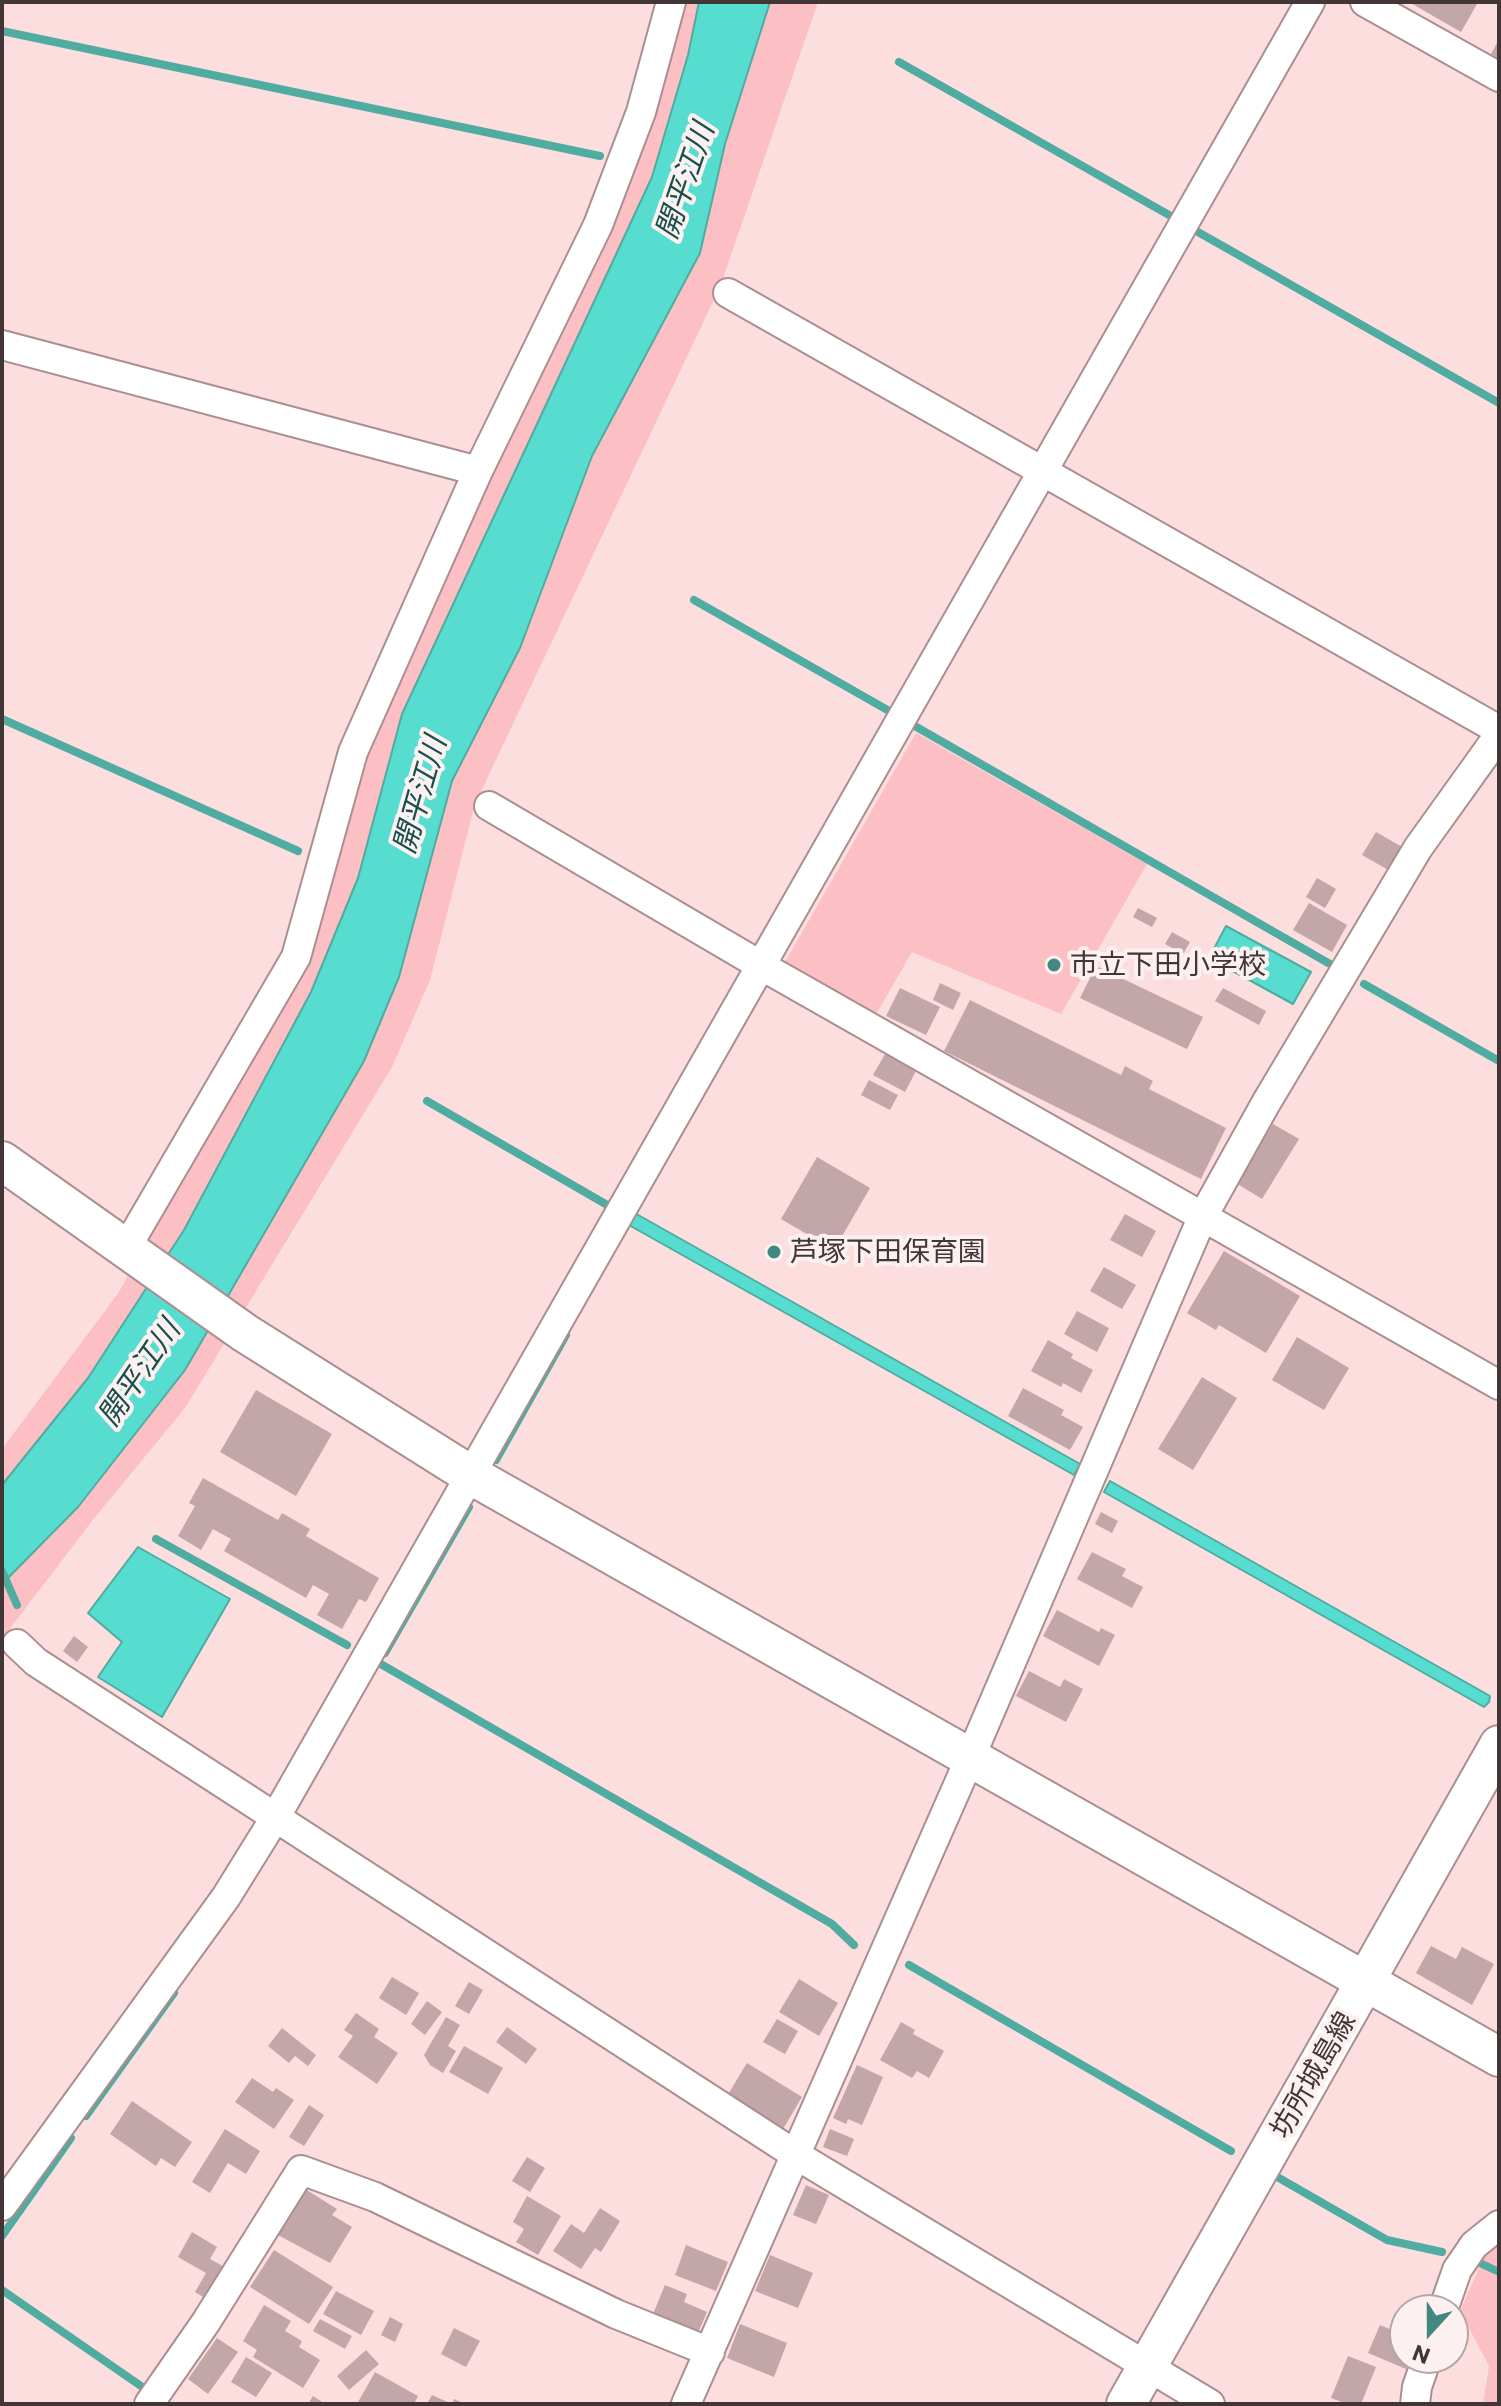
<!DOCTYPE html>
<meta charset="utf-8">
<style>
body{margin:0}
#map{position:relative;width:1501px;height:2406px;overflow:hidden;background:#fcdedf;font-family:Commissioner,sans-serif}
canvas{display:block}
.frame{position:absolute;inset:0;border:4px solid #423637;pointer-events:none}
.north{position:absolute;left:1389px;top:2294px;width:80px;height:80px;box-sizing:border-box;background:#fdf0f1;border:2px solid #b2a6a7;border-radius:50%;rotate:201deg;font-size:22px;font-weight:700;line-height:32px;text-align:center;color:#423637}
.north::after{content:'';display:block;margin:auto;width:28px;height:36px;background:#428880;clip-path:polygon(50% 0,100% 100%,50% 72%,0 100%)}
</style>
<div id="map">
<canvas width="1501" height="2406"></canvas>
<div class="frame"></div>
<div class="north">N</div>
</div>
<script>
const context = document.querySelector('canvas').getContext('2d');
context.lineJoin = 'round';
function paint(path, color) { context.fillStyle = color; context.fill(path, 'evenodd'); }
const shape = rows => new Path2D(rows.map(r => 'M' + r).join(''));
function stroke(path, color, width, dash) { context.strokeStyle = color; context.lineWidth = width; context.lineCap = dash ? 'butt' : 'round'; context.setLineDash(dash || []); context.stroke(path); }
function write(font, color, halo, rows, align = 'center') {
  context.font = font + ' Commissioner,"Noto Sans JP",sans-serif'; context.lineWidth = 8; context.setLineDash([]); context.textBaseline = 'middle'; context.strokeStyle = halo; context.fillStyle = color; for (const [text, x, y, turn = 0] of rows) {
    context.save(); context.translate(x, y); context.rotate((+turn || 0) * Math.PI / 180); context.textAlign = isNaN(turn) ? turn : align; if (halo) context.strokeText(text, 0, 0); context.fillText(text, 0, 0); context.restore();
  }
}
paint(shape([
 [682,2,699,2,688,55,652,177,311,992,184,1230,88,1378,2,1485,2,1449,119,1292,305,958,369,737],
 [770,2,818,2,720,287,475,804,430,980,392,1067,185,1408,92,1521,2,1639,2,1584,78,1507,185,1370,364,1061,399,977,452,781,520,648,592,456,700,253,725,144],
 [916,733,1147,864,1061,1014,912,952,875,1016,784,964],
 [1499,2238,1499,2404,1483,2404,1489,2366,1460,2311,1489,2246]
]), '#fcbfc4');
const water = shape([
 [699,2,770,2,725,144,700,253,592,456,520,648,452,781,399,977,364,1061,185,1370,78,1507,2,1584,2,1485,88,1378,184,1230,311,992,358,878,402,714,652,177,688,55,699,2],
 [1226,926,1311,972,1293,1004,1209,958,1226,926],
 [633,1212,1080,1464,1077,1470,1074,1475,627,1224,633,1212],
 [1110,1481,1490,1696,1489,1702,1484,1707,1104,1492,1110,1481],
 [138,1547,230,1599,162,1717,98,1677,122,1642,88,1613,138,1547]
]);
paint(water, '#56ddcf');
stroke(water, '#50aba1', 2);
stroke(shape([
 [2,31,600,156],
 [899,62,1169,215],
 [1198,232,1499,403],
 [694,600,891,712],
 [2,719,298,851],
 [913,725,1330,964],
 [1364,984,1499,1061],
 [427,1101,609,1206],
 [496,1460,566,1335],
 [156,1539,347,1645],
 [2,1571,17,1605],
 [385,1653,469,1507],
 [379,1663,832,1924,854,1945],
 [909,1965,1231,2151],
 [86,2116,174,1993],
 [1279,2178,1387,2240,1442,2252],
 [2,2236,71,2138],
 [1480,2263,1499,2272],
 [2,2290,141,2386]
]), '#50aba1', 8);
paint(shape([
 [1409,2,1472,2,1477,4,1461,32],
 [1499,39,1499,59,1491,54],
 [1376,832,1404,848,1390,871,1362,855],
 [1317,878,1336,889,1325,908,1306,897],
 [1309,903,1347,925,1332,952,1293,930],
 [1138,908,1157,918,1152,927,1133,917],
 [1172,932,1190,942,1183,954,1165,944],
 [1096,966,1203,1017,1187,1049,1080,998],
 [940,983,961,993,953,1010,933,1000],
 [900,988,940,1007,926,1035,886,1016],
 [1223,988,1266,1011,1259,1025,1215,1001],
 [970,1000,1121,1075,1125,1066,1153,1081,1149,1089,1226,1128,1201,1179,944,1051],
 [885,1054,916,1071,905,1092,873,1075],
 [869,1080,898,1095,890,1110,861,1095],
 [1273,1124,1299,1139,1262,1199,1236,1183],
 [817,1157,870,1188,834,1250,781,1219],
 [1125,1214,1156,1231,1142,1257,1110,1240],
 [1224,1251,1300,1296,1266,1353,1219,1325,1216,1330,1187,1313],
 [1104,1267,1136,1285,1122,1309,1090,1291],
 [1077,1311,1109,1328,1097,1352,1064,1334],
 [1297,1337,1349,1368,1324,1410,1272,1380],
 [1048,1340,1073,1354,1071,1358,1093,1370,1081,1393,1063,1383,1061,1387,1031,1371],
 [1202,1377,1237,1398,1193,1470,1158,1449],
 [1023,1388,1064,1410,1061,1415,1083,1427,1070,1450,1008,1416],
 [256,1390,332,1434,296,1496,220,1452],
 [203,1478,278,1520,282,1513,310,1529,306,1536,379,1578,366,1602,359,1599,342,1629,317,1615,329,1594,313,1585,306,1598,224,1551,231,1539,213,1529,201,1550,178,1536,195,1506,189,1503],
 [1101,1512,1118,1521,1112,1533,1095,1524],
 [1092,1552,1126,1569,1122,1576,1143,1587,1132,1608,1077,1579],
 [1057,1610,1099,1632,1101,1628,1115,1635,1099,1666,1043,1636],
 [74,1636,88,1647,77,1662,63,1651],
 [1029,1671,1060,1687,1064,1679,1083,1689,1066,1722,1016,1696],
 [1431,1946,1456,1959,1462,1947,1494,1964,1472,2005,1416,1973],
 [392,1977,419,1993,406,2015,379,1998],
 [799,1979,838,2003,819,2036,779,2012],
 [469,1982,483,1990,469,2014,455,2006],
 [427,2001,442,2012,425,2035,411,2024],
 [356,2013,379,2029,374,2037,398,2053,377,2084,338,2057,353,2036,344,2030],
 [446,2017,460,2025,448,2046,456,2051,443,2073,430,2065,424,2055],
 [777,2019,798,2031,785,2054,763,2042],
 [901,2022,915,2030,913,2034,944,2051,929,2078,917,2071,912,2078,880,2060],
 [507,2027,537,2049,526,2064,496,2042],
 [282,2028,316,2055,308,2066,295,2056,289,2063,268,2046],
 [464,2046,503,2068,488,2094,449,2072],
 [747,2063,802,2097,783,2129,727,2096],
 [857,2065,883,2077,862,2125,848,2119,846,2124,833,2118],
 [252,2078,273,2092,276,2088,294,2100,274,2129,235,2102],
 [132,2101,192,2142,175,2167,161,2158,156,2166,110,2134],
 [309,2105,324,2115,304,2146,289,2137],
 [225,2129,260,2151,246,2174,228,2163,210,2193,192,2182],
 [830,2129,854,2139,847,2156,823,2147],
 [527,2157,545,2168,530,2192,512,2181],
 [806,2185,829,2195,816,2224,793,2215],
 [305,2189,337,2209,332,2215,352,2227,330,2263,278,2235],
 [527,2196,561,2216,538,2255,516,2242,524,2229,513,2222],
 [600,2208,620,2221,601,2252,595,2248,581,2269,553,2251,571,2224,584,2233],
 [192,2232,217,2247,210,2259,228,2269,210,2301,195,2292,206,2273,178,2257],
 [686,2245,728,2262,716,2291,675,2275],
 [274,2250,333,2287,309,2324,250,2287],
 [770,2255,813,2273,798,2308,755,2291],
 [665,2285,687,2294,684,2302,707,2312,698,2333,653,2314],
 [336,2291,374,2311,361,2335,323,2314],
 [264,2305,291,2321,285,2331,302,2341,299,2347,320,2360,303,2388,253,2357,257,2350,243,2341],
 [390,2317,403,2324,395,2342,381,2335],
 [320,2319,352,2336,345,2349,313,2331],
 [740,2324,787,2343,774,2377,727,2358],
 [1380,2325,1399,2333,1396,2340,1405,2344,1405,2358,1410,2358,1406,2369,1368,2353],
 [454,2328,480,2341,466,2367,441,2354],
 [217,2338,238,2352,208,2394,188,2379],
 [366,2350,379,2364,349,2390,337,2376],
 [1348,2356,1376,2367,1361,2404,1347,2404,1331,2398],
 [246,2357,272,2373,256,2397,231,2382],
 [375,2372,418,2396,414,2404,357,2404],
 [432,2395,452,2404,454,2399,465,2404,427,2404],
 [313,2396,325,2404,308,2404]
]), '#c3a6a8');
const street = shape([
 [1365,2,1499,77],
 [728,293,1499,730],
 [2,345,478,471],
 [489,806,760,965,1499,1385],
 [125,1250,296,957,353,752,478,471,598,225,641,112,671,2],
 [17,1644,36,1662,796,2155,1210,2404],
 [2,2206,226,1897,275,1818,1310,2],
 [1443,2310,1457,2270,1474,2245,1499,2225],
 [149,2404,206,2322,301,2170,375,2197,616,2314,710,2352],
 [686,2404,970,1758,1202,1218,1266,1103,1418,848,1499,735],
 [1415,2404,1417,2387,1427,2358]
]);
const secondary = shape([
 [2,1161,245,1333,469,1474,1499,2057],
 [1126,2404,1499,1745]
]);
stroke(street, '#aa8e90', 32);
stroke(secondary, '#aa8e90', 42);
stroke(street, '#fff', 28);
stroke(secondary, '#fff', 38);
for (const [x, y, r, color] of [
 [1054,965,8,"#428880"],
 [774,1252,8,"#428880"]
]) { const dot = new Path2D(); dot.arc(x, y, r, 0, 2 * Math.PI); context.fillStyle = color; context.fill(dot); stroke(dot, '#fdf0f1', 3); }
write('28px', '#423637', '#fdf0f1', [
 ["市立下田小学校",1070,965],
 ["芦塚下田保育園",790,1252]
], 'left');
write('28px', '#423637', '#fdf0f1', [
 ["坊所城島線",1313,2075,-60]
]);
write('italic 30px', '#16504b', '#fdf0f1', [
 ["開平江川",685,181,-71],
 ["開平江川",420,795,-74],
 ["開平江川",139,1373,-56]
]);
</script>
